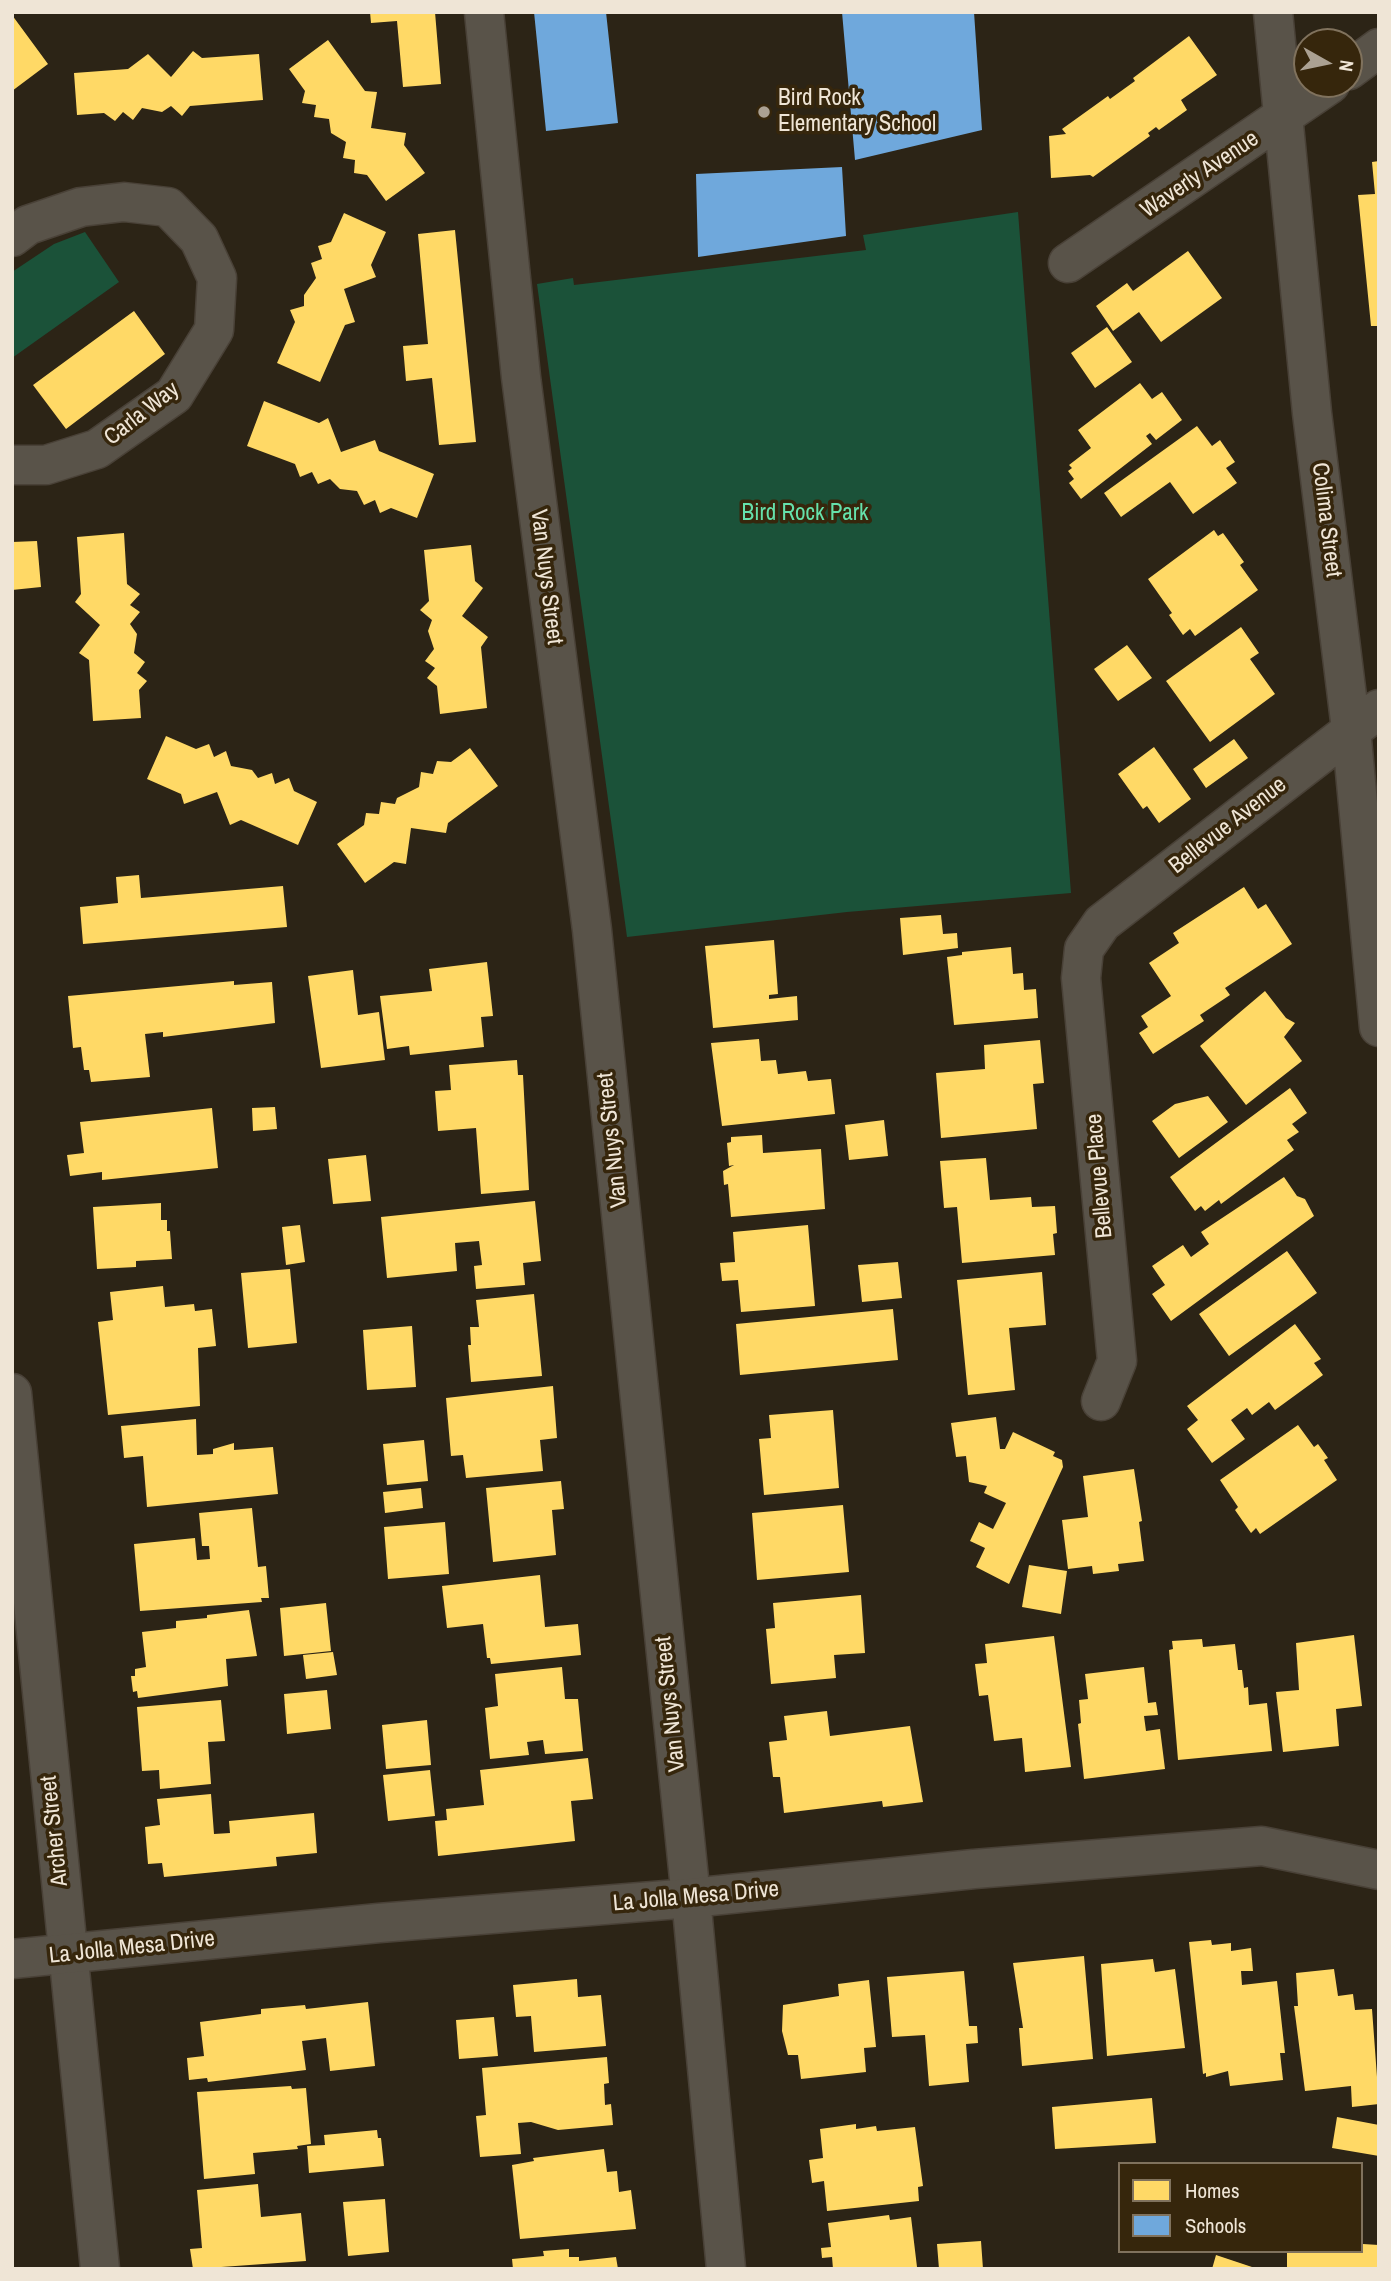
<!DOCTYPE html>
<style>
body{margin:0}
#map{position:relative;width:1391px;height:2281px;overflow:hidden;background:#2c2416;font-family:"Archivo Narrow",sans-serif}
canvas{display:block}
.frame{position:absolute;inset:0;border:14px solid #efe5d6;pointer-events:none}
.legend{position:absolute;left:1118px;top:2162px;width:245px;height:91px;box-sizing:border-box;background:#36260c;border:2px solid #80725d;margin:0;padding:9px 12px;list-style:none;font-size:21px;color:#efe5d6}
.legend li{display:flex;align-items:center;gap:14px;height:35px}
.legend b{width:35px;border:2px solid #80725d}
.north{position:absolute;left:1293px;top:28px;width:70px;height:70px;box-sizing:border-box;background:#36260c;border:2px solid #80725d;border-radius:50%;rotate:99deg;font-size:19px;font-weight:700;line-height:28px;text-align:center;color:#efe5d6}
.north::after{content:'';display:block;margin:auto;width:24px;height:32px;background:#aba193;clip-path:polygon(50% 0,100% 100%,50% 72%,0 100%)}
</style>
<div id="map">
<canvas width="1391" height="2281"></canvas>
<div class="frame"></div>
<ul class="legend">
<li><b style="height:19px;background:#ffd966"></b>Homes</li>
<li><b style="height:19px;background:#6fa8dc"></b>Schools</li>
</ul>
<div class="north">N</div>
</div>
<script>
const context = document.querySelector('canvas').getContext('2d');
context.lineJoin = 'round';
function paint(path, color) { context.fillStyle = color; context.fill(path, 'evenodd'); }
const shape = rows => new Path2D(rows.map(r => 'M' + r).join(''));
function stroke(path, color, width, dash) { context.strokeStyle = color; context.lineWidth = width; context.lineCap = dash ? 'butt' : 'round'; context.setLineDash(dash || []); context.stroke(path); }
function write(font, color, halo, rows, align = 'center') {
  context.font = font + ' "Archivo Narrow",sans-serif'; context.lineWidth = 7; context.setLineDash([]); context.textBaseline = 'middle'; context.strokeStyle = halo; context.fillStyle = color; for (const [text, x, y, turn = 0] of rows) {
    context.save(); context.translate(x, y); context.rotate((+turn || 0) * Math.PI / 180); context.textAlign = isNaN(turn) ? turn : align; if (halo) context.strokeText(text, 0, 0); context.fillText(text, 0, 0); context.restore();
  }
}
paint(shape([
 [1018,212,1071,893,847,912,627,937,537,284,573,278,574,285,866,250,863,235],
 [85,232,119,282,12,358,12,272,54,244]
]), '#1b5239');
paint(shape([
 [370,12,435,12,441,84,403,87,397,21,371,23],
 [12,15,48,64,12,91],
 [1189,36,1217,75,1181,100,1187,110,1159,130,1156,127,1148,133,1150,136,1093,177,1090,175,1051,178,1049,136,1066,134,1062,129,1108,96,1110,99,1135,81,1133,78],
 [328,40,365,91,377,92,371,128,406,133,404,145,425,173,386,201,367,175,354,173,355,160,343,158,346,142,331,133,329,119,314,117,316,105,302,103,305,91,289,69],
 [193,51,202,58,259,54,263,100,190,106,182,116,171,106,162,112,142,108,133,120,123,112,115,121,104,113,77,115,74,73,128,69,148,54,171,77],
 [1379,161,1379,326,1371,326,1358,195,1375,194,1372,162],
 [344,213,386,232,371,265,376,277,344,289,355,322,345,325,320,382,277,363,295,322,290,310,304,306,304,295,316,278,311,263,322,259,318,246,331,242],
 [455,230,476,442,439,445,432,378,406,381,403,346,428,344,418,234],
 [1188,251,1222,298,1161,342,1139,312,1113,331,1096,306,1127,283,1133,291],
 [134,311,165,354,66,429,33,385],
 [1107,327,1132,362,1095,388,1071,353],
 [1140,383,1152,399,1162,392,1182,420,1156,440,1150,433,1146,436,1152,444,1081,499,1069,483,1074,479,1068,471,1072,468,1069,465,1091,448,1078,430],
 [264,401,319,423,328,418,341,452,375,440,379,451,434,474,417,518,391,508,380,513,375,500,364,505,357,491,340,489,330,479,318,484,312,472,300,477,295,464,247,446],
 [1197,426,1212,446,1220,440,1235,462,1226,468,1237,483,1193,514,1170,482,1121,517,1104,493],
 [1214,530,1218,536,1223,533,1244,562,1240,565,1258,590,1195,636,1190,629,1183,635,1169,615,1172,613,1148,579],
 [124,533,127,584,140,594,130,605,140,612,130,624,137,634,134,653,145,662,137,673,147,681,139,690,141,718,93,721,89,660,79,653,100,625,75,602,81,594,77,537],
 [37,541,41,587,12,590,12,542],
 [471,545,475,581,483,588,462,616,488,637,481,647,487,708,440,714,437,686,427,678,435,668,425,661,434,649,428,631,432,620,420,610,429,601,424,550],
 [1241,627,1259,653,1250,659,1275,694,1210,742,1166,681],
 [1127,645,1152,678,1118,701,1094,669],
 [166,736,196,749,209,744,214,757,226,751,231,766,252,770,258,778,272,773,275,784,289,778,294,791,317,802,298,845,241,820,230,825,217,792,184,804,181,794,147,779],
 [1234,739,1248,758,1206,788,1193,769],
 [1154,747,1191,799,1159,823,1147,806,1143,809,1118,774],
 [470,748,498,786,448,823,446,833,411,828,406,864,394,862,365,883,337,844,364,825,366,813,379,814,381,802,395,804,397,798,419,787,421,772,433,774,437,761,451,762],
 [139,875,141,898,283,886,287,927,83,944,80,907,118,903,116,877],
 [1244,887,1258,909,1266,904,1292,944,1225,988,1230,995,1200,1015,1204,1021,1153,1054,1139,1033,1148,1027,1141,1016,1171,996,1149,963,1179,943,1173,933],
 [941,915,943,934,957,933,958,948,903,955,900,918],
 [774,940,778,994,769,995,769,999,797,996,798,1020,713,1028,705,946],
 [1011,947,1013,974,1023,973,1024,990,1036,989,1038,1018,954,1025,947,957,962,955,962,952],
 [487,962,493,1016,481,1017,484,1047,410,1055,409,1046,387,1049,380,996,432,991,429,969],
 [353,970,358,1015,379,1012,385,1060,321,1068,308,976],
 [234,981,234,985,272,982,275,1023,163,1037,163,1032,145,1034,150,1077,91,1082,89,1070,84,1070,81,1047,73,1048,68,996],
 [1265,991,1286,1018,1295,1023,1284,1037,1302,1061,1246,1105,1200,1046],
 [759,1039,761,1061,776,1060,778,1074,806,1071,808,1081,831,1079,835,1114,722,1126,711,1043],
 [1040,1040,1044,1083,1033,1084,1037,1129,941,1138,936,1073,985,1069,984,1045],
 [517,1060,518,1075,523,1075,529,1190,481,1194,476,1128,438,1131,435,1091,451,1090,449,1065],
 [1290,1088,1307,1113,1292,1124,1299,1132,1287,1140,1294,1150,1221,1204,1219,1200,1205,1211,1201,1206,1195,1211,1170,1177],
 [1208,1096,1228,1122,1179,1158,1152,1121,1175,1104],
 [275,1107,277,1129,253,1131,252,1108],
 [212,1108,218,1168,102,1180,102,1172,70,1176,67,1155,84,1153,80,1122],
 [884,1120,888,1156,849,1160,845,1125],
 [762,1135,763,1153,821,1149,825,1209,731,1217,728,1184,724,1185,723,1171,734,1165,729,1166,727,1143,731,1142,731,1137],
 [366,1155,371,1201,333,1204,328,1159],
 [986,1158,990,1200,1031,1197,1032,1207,1055,1206,1057,1233,1053,1234,1055,1255,962,1263,957,1207,944,1208,940,1161],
 [1284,1177,1297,1196,1305,1199,1314,1216,1171,1321,1152,1294,1165,1285,1152,1266,1183,1245,1191,1257,1209,1244,1201,1232],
 [535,1201,541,1261,523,1263,525,1285,476,1289,474,1266,482,1265,479,1241,455,1243,457,1271,387,1278,381,1217],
 [161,1203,161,1220,167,1220,167,1231,170,1231,172,1259,136,1261,136,1267,97,1269,93,1207],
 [300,1225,305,1262,286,1265,282,1227],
 [808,1225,815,1306,741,1312,738,1280,722,1281,720,1263,735,1262,733,1232],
 [1287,1251,1317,1293,1229,1356,1199,1314],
 [898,1262,902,1298,862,1302,858,1265],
 [290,1269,297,1343,248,1348,241,1273],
 [1042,1272,1046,1325,1009,1328,1015,1390,968,1395,957,1280],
 [163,1286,165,1307,194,1304,195,1311,212,1309,216,1346,198,1348,200,1406,108,1415,98,1322,113,1320,110,1292],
 [534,1294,542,1376,471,1382,468,1345,471,1345,470,1327,479,1327,476,1300],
 [893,1309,898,1360,740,1375,736,1324],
 [1295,1324,1321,1359,1314,1363,1323,1375,1275,1410,1269,1402,1252,1415,1247,1408,1231,1420,1245,1439,1212,1463,1187,1429,1198,1420,1187,1406],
 [412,1326,416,1387,367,1390,363,1330],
 [553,1386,557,1438,540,1440,543,1471,466,1478,463,1455,451,1456,446,1398],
 [833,1410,839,1488,764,1495,759,1439,771,1438,769,1415],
 [996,1417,1000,1449,1005,1449,1013,1432,1055,1452,1053,1456,1062,1460,1063,1467,1009,1584,976,1567,985,1548,970,1541,979,1522,993,1529,1006,1503,984,1493,987,1486,969,1482,966,1456,956,1457,951,1423],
 [196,1419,197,1455,213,1454,213,1449,234,1443,234,1450,273,1447,278,1494,147,1507,143,1456,124,1458,121,1426],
 [1298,1425,1314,1447,1318,1444,1328,1458,1324,1460,1337,1480,1260,1534,1256,1528,1251,1533,1235,1510,1238,1507,1220,1480],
 [424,1440,428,1481,387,1485,383,1444],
 [1134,1469,1142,1521,1139,1522,1144,1561,1118,1564,1119,1571,1093,1574,1092,1566,1068,1569,1062,1520,1088,1517,1083,1476],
 [561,1481,564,1509,552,1510,556,1555,493,1562,486,1488],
 [421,1488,423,1508,385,1513,383,1492],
 [843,1505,849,1572,757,1580,752,1513],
 [252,1508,258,1567,266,1566,269,1598,261,1598,262,1602,140,1611,134,1544,195,1538,197,1560,210,1559,209,1546,202,1546,199,1513],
 [445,1522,449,1574,388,1579,384,1527],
 [1029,1565,1067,1571,1061,1614,1022,1607],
 [540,1575,545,1627,578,1624,581,1655,491,1664,490,1658,487,1658,483,1624,447,1628,442,1586],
 [861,1595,865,1653,834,1655,836,1678,771,1684,766,1629,775,1628,773,1603],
 [326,1603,331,1651,284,1656,280,1608],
 [249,1610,257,1656,226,1659,228,1686,138,1698,137,1691,133,1692,131,1676,135,1676,135,1669,146,1667,142,1632,176,1628,176,1621,207,1618,207,1615],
 [1354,1635,1362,1706,1336,1709,1339,1746,1283,1752,1276,1692,1299,1690,1296,1643],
 [1054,1636,1071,1767,1025,1772,1022,1738,994,1741,988,1695,979,1696,975,1664,987,1663,985,1644],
 [1202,1639,1203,1647,1235,1644,1238,1670,1242,1670,1244,1688,1248,1687,1249,1705,1267,1703,1272,1751,1178,1760,1169,1650,1173,1649,1172,1641],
 [333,1652,337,1675,306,1679,303,1655],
 [562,1667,565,1699,578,1699,583,1751,545,1754,543,1740,527,1742,529,1755,490,1759,485,1708,498,1706,495,1674],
 [1144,1667,1148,1703,1156,1702,1158,1715,1144,1716,1146,1731,1160,1729,1165,1769,1084,1779,1078,1724,1081,1723,1079,1700,1088,1699,1085,1674],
 [327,1690,331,1729,287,1734,284,1694],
 [221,1700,225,1741,208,1742,211,1784,160,1789,159,1770,142,1771,137,1707],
 [827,1711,830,1736,910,1726,923,1802,883,1807,882,1801,784,1813,780,1777,773,1777,769,1742,787,1740,784,1716],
 [427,1720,431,1765,386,1769,382,1725],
 [588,1758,593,1799,571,1801,575,1841,438,1856,435,1821,447,1820,446,1809,484,1805,480,1770],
 [430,1770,435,1816,388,1821,383,1775],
 [211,1794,214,1834,230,1833,229,1821,314,1813,317,1853,276,1857,277,1866,164,1877,162,1863,148,1864,145,1827,160,1825,157,1799],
 [1211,1940,1212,1945,1231,1943,1231,1951,1251,1948,1253,1971,1241,1971,1242,1985,1277,1981,1285,2053,1280,2053,1283,2080,1230,2086,1228,2071,1206,2077,1206,2073,1203,2074,1189,1942],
 [1084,1956,1093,2059,1022,2066,1019,2028,1023,2028,1013,1963],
 [1153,1959,1155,1972,1175,1969,1185,2048,1107,2056,1101,1964],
 [1334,1969,1338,1996,1353,1994,1355,2010,1372,2009,1379,2104,1352,2107,1351,2086,1305,2091,1294,2006,1298,2006,1296,1973],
 [964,1971,969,2026,977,2026,978,2043,966,2044,969,2082,929,2086,925,2035,892,2037,887,1977],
 [577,1979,578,1997,601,1995,606,2046,534,2052,531,2016,516,2017,513,1985],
 [869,1980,876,2047,864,2048,866,2072,801,2079,798,2055,788,2055,782,2031,783,2005,839,1996,838,1984],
 [368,2002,375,2066,330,2071,326,2038,302,2041,306,2070,208,2082,207,2078,189,2080,187,2058,204,2056,200,2022,261,2014,261,2009,305,2005,306,2009],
 [494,2017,498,2056,459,2059,456,2020],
 [607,2057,609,2083,604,2084,605,2105,611,2104,613,2125,558,2130,531,2122,518,2123,521,2154,480,2157,476,2116,486,2115,482,2068],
 [291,2086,292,2089,306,2088,311,2144,297,2146,298,2149,253,2153,255,2174,204,2179,197,2092],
 [1152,2098,1156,2143,1055,2149,1052,2107],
 [1337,2117,1379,2125,1379,2156,1332,2148],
 [856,2124,856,2129,876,2126,877,2131,915,2127,923,2186,918,2187,919,2201,827,2211,824,2181,812,2183,809,2160,823,2158,820,2129],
 [377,2130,378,2138,381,2138,384,2166,309,2173,307,2146,325,2145,324,2135],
 [604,2149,607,2172,617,2171,619,2192,631,2190,636,2229,520,2239,512,2165,534,2161,533,2158],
 [258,2184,261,2217,301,2213,306,2261,193,2269,190,2249,202,2248,197,2190],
 [385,2199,389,2252,348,2256,343,2202],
 [889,2215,890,2220,911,2217,917,2267,833,2269,832,2257,822,2258,821,2248,831,2247,828,2223],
 [981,2241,983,2269,939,2269,937,2244],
 [1363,2244,1379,2245,1379,2269,1287,2269,1287,2251,1363,2252],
 [569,2249,569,2257,579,2257,579,2261,616,2257,618,2269,513,2269,512,2259,544,2256,543,2251],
 [1216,2255,1255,2268,1255,2269,1212,2269]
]), '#ffd966');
paint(shape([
 [534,12,606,12,618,123,546,131],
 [842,12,974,12,982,130,855,160],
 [842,167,846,236,698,257,696,174]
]), '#6fa8dc');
const street = shape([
 [484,12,521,377,592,930,691,1898],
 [1273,12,1312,413,1351,729,1379,1027],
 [1349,70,1379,48],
 [12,237,28,225,81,207,124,202,168,207,199,239,217,278,214,330,174,395,97,449,46,465,12,465],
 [1068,263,1330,84],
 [12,1393,100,2269],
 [1101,1401,1117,1361,1081,978,1084,949,1102,923,1379,709]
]);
const secondary = shape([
 [691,1898,726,2269],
 [12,1959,379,1923,691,1898,974,1869,1262,1846,1379,1870]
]);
stroke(street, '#494137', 41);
stroke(secondary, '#494137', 41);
stroke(street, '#595349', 38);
stroke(secondary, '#595349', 38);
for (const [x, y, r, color] of [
 [764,112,7,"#aba193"]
]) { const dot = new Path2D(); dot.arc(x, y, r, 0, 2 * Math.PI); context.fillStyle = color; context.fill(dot); stroke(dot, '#36260c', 2.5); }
write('23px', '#efe5d6', '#36260c', [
 ["Bird Rock",778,99],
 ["Elementary School",778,125]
], 'left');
write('23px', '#efe5d6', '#36260c', [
 ["Waverly Avenue",1200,175,-34],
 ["Carla Way",142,414,-38],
 ["Colima Street",1326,520,83],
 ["Van Nuys Street",546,577,83],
 ["Bellevue Avenue",1228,826,-38],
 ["Van Nuys Street",613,1140,-96],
 ["Bellevue Place",1100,1176,-95],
 ["Van Nuys Street",671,1704,-96],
 ["Archer Street",55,1831,-96],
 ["La Jolla Mesa Drive",696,1897,-5],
 ["La Jolla Mesa Drive",132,1948,-6]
]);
write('23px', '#65e1ab', '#36260c', [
 ["Bird Rock Park",805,514]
]);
</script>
